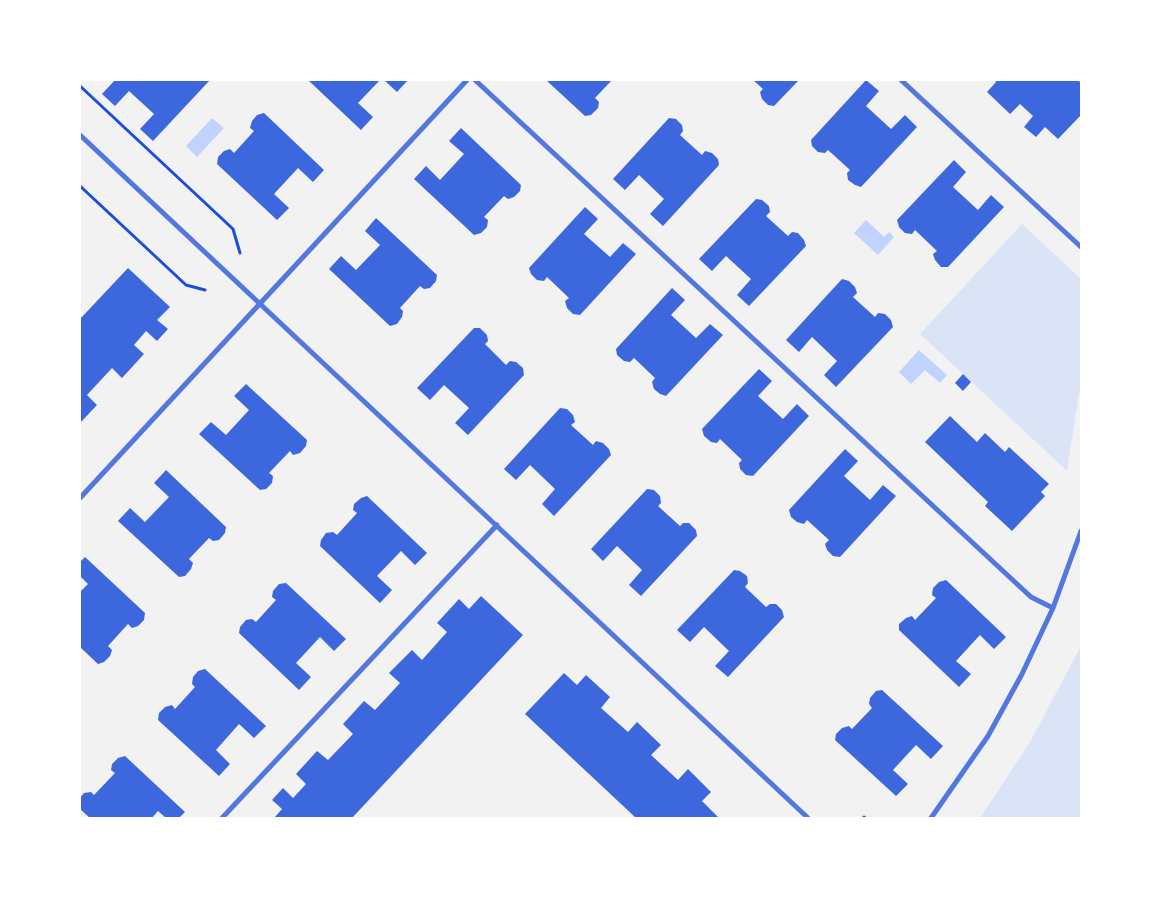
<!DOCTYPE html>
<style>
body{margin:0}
#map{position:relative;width:1161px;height:898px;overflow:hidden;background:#f2f2f2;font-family:"Noto Serif",serif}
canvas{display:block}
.frame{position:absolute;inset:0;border:81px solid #fff;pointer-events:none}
</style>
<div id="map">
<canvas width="1161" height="898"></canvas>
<div class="frame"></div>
</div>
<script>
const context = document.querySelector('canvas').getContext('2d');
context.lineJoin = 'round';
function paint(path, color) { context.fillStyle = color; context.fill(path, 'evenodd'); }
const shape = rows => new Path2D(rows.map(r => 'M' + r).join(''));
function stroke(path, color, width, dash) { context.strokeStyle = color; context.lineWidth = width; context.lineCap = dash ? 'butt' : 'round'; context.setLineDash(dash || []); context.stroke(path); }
paint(shape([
 [1022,224,1081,279,1081,381,1067,471,920,334],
 [1081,646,1081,818,980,818,1030,742]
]), '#dbe4f7');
paint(shape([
 [212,118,224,128,197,157,186,146],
 [866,220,884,237,889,232,894,237,878,255,854,233],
 [919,350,947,375,940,383,925,370,911,384,899,372]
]), '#bfd3fe');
paint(shape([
 [115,80,210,80,153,141,140,129,154,114,129,91,115,106,102,94],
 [308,80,380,80,358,103,373,117,361,130],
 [384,80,408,80,397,92],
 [546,80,612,80,595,98,599,102,598,108,591,115,585,116],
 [753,80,799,80,774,106,768,105,762,99,760,92,763,89],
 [866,80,879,91,866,106,891,129,905,115,917,127,861,187,855,185,848,180,847,173,850,170,828,150,825,153,818,152,812,146,811,140],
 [994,80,1078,80,1081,83,1081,115,1058,139,1045,127,1036,137,1024,127,1033,116,1020,104,1010,114,987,92,996,82],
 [264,113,324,170,313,182,298,168,274,194,289,208,277,220,217,164,218,157,224,151,230,149,234,153,254,131,250,128,252,121,257,115],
 [669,118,676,119,682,125,683,131,680,135,702,155,705,151,712,153,718,159,719,165,663,226,650,214,664,199,639,175,625,190,613,179],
 [461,128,521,185,520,191,514,197,508,199,504,196,484,217,488,220,487,227,481,233,474,235,414,179,426,166,440,180,464,154,449,141],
 [954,160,966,172,953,187,978,210,991,195,1004,207,948,267,941,267,935,260,933,254,937,251,915,230,912,234,905,233,899,227,897,220],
 [756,199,762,200,769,206,770,212,766,216,788,236,792,232,798,233,804,240,806,246,749,306,737,295,751,279,726,256,712,271,699,259],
 [585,207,598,219,584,234,610,257,623,243,636,254,580,315,573,314,567,308,565,301,569,298,547,277,544,281,537,280,531,274,529,268],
 [376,218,437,275,436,281,430,288,424,289,420,286,400,308,403,311,402,317,397,324,390,326,329,269,341,256,356,270,380,245,365,231],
 [128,268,170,307,157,320,168,329,157,341,146,331,134,345,144,354,122,378,112,368,87,395,97,405,80,423,80,319],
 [842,279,849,281,855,287,857,293,853,297,875,317,878,313,885,314,891,320,893,327,836,387,824,375,837,361,812,337,799,352,786,340],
 [672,288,685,300,671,315,696,338,710,324,723,335,666,396,660,394,654,389,652,382,655,378,634,358,630,362,624,361,617,355,616,349],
 [474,328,480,328,487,335,488,341,485,344,506,365,510,361,516,362,523,368,524,375,468,435,455,423,469,408,444,385,430,400,417,388],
 [759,369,772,381,758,396,783,419,797,404,809,416,753,476,746,475,740,469,739,463,742,460,720,439,717,443,711,442,704,436,702,429],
 [963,374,971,382,963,391,955,383],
 [246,384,307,440,306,446,300,453,293,455,290,451,269,473,273,476,272,483,266,489,260,490,199,434,211,422,226,435,249,410,234,396],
 [560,408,567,409,573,415,575,422,571,425,593,445,596,441,603,443,609,449,611,455,554,516,542,504,555,489,530,465,516,480,504,469],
 [950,416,977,442,985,433,1005,452,1009,447,1049,484,1041,492,1045,496,1012,531,985,506,988,502,925,442],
 [845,449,858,461,844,476,870,500,883,485,896,496,840,557,833,556,827,550,825,544,829,540,807,520,804,524,797,522,791,517,789,510],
 [166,470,226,527,225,533,219,540,213,541,209,538,189,559,193,563,191,569,185,576,179,577,118,521,130,508,145,522,169,497,154,483],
 [647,489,654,490,660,496,661,503,658,506,680,526,683,523,689,523,696,530,697,536,641,596,629,585,642,570,617,546,603,561,591,549],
 [367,496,427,553,415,565,401,551,377,576,392,590,380,603,320,546,321,540,326,533,333,532,337,535,357,513,353,510,354,504,361,498],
 [85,557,145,613,144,620,138,626,132,628,128,624,108,646,112,650,110,656,104,662,98,664,80,647,80,592,88,584,80,576,80,562],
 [734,570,740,571,747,576,748,583,745,587,766,607,770,604,776,604,782,610,784,617,728,677,715,666,729,651,704,627,690,642,677,630],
 [946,580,1006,637,994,649,980,635,956,661,971,674,959,687,899,630,899,624,906,618,912,616,915,620,936,598,932,595,933,588,939,582],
 [286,583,346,639,334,651,320,637,296,663,311,677,299,690,239,633,240,627,246,620,252,619,256,622,276,600,272,597,273,591,279,584],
 [481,596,523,635,352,818,274,818,282,809,272,800,283,788,293,798,306,784,296,774,317,751,328,760,353,734,343,724,364,701,375,710,400,683,389,673,412,650,422,660,447,632,437,623,459,599,469,609],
 [205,669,266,726,254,738,239,724,216,750,230,764,219,776,158,720,159,713,165,707,172,705,175,709,195,687,192,684,193,677,198,671],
 [564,673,577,685,586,675,610,697,601,708,628,732,637,722,661,745,651,755,678,780,688,769,711,792,702,801,719,818,636,818,525,714],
 [882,690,943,746,931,759,916,745,893,770,908,784,896,796,835,740,836,734,842,728,849,726,852,729,872,708,869,704,870,698,876,691],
 [125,756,185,812,179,818,166,818,158,811,152,818,90,818,80,809,80,798,84,793,91,792,94,795,115,773,111,770,112,764,118,758]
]), '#3d67dc');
stroke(shape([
 [80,86,233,229,240,253],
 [80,186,186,285,205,290],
 [864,817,865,818]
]), '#1d4ed8', 3);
stroke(shape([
 [475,80,1031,597,1053,608],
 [901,80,1081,247],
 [80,135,808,818],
 [80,498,467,80],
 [222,818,497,525],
 [931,818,988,736,1022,674,1053,608,1081,531]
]), '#5277de', 5);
</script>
